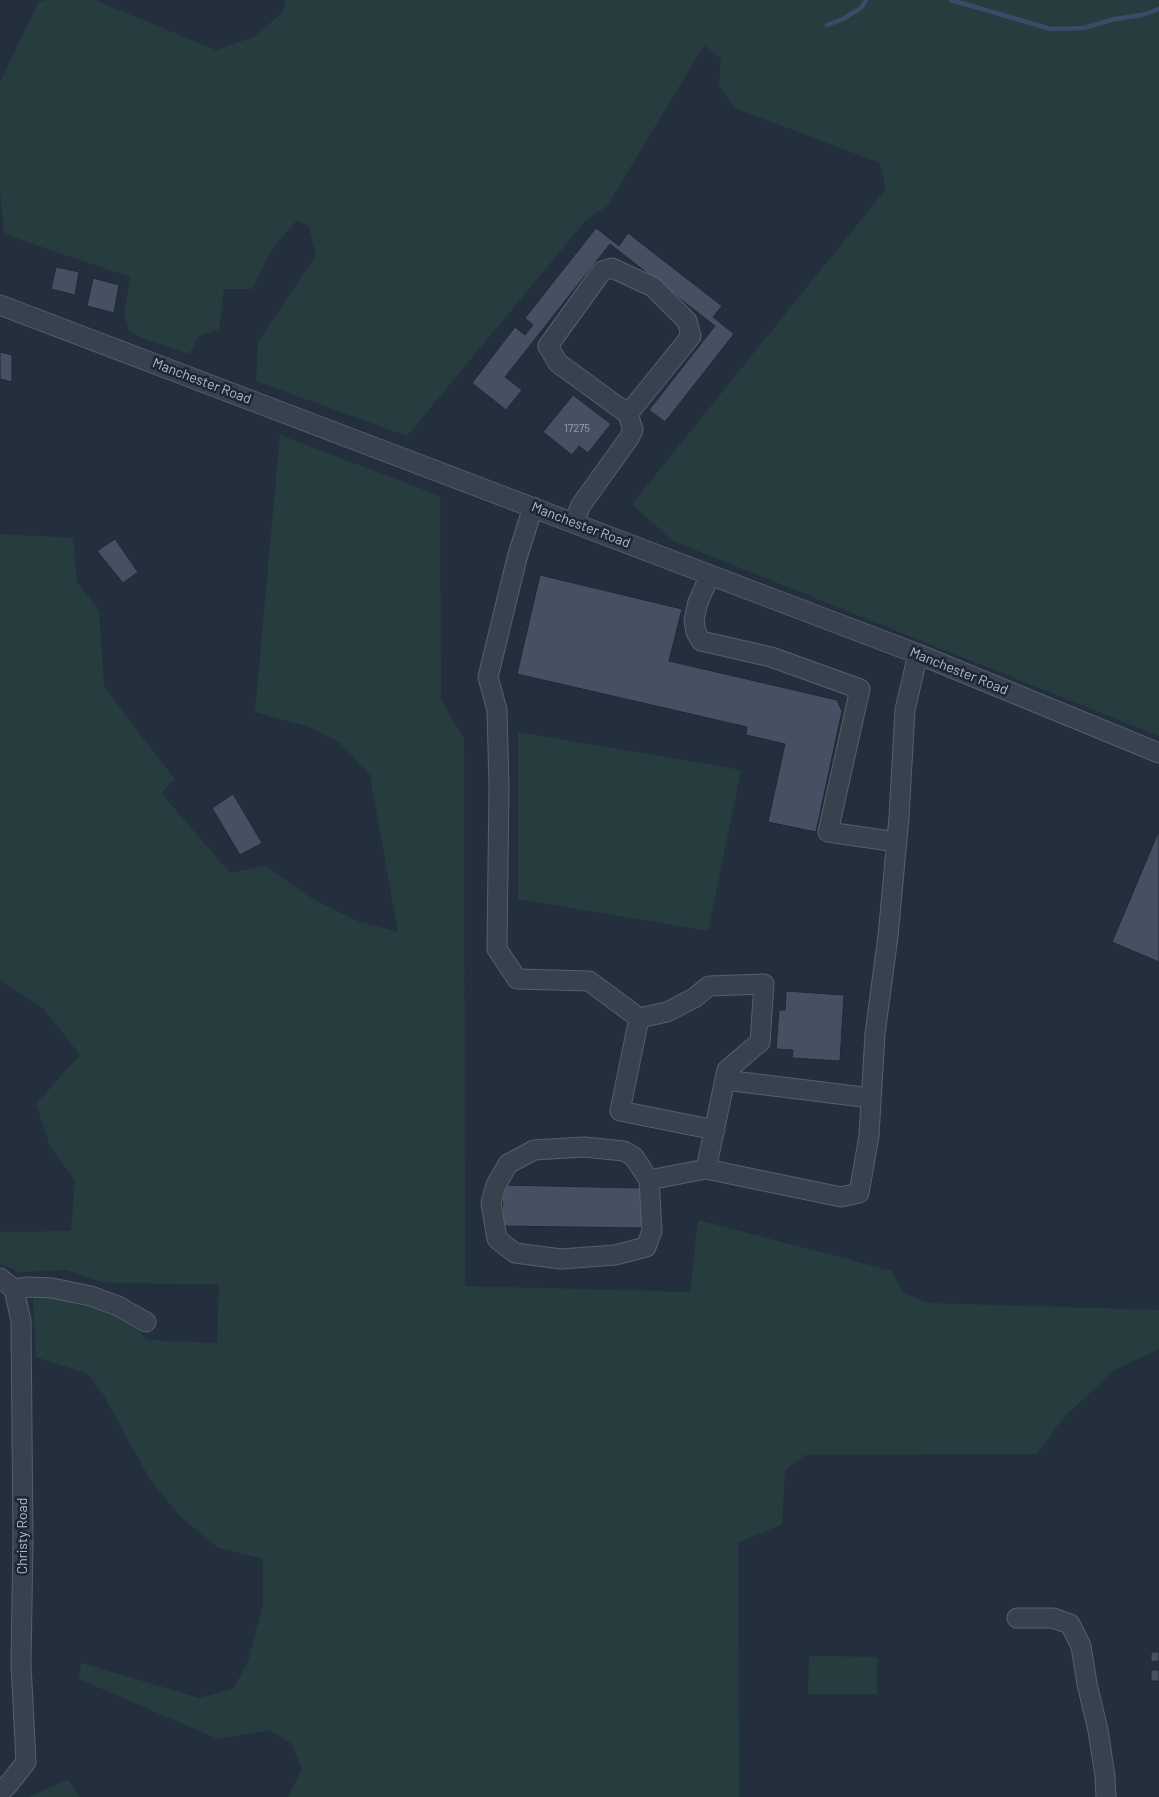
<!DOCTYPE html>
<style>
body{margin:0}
canvas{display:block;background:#242f3e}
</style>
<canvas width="1159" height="1797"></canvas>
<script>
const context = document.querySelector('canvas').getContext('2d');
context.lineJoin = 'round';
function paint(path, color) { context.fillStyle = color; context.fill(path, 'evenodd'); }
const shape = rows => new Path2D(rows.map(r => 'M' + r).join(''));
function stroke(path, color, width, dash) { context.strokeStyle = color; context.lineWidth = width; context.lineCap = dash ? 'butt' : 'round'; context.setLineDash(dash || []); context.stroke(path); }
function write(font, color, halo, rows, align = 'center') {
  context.font = font + ' Barlow,sans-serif'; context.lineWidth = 5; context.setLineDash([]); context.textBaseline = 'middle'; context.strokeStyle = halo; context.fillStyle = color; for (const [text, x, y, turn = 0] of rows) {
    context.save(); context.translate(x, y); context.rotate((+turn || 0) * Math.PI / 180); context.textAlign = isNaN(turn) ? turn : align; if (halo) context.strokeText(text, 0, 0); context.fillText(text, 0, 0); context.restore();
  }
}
paint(shape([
 [47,0,94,0,216,50,254,37,283,12,286,0,1159,0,1159,736,673,541,632,504,886,189,880,163,735,108,719,85,721,59,704,45,607,206,586,220,407,436,256,381,258,342,316,255,309,227,297,220,274,246,252,289,224,289,219,329,199,336,189,354,142,338,129,330,124,314,130,277,4,234,0,191,0,82,39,2],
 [280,435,440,496,441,700,464,739,465,1286,690,1292,698,1220,892,1271,902,1292,928,1303,1159,1310,1159,1349,1114,1370,1062,1419,1037,1454,805,1455,785,1470,782,1524,738,1543,739,1797,288,1797,302,1769,291,1743,269,1730,218,1739,79,1679,81,1663,199,1698,233,1689,248,1662,263,1604,263,1559,217,1547,181,1517,151,1481,103,1394,88,1374,36,1357,33,1296,65,1296,98,1306,125,1320,148,1340,217,1343,219,1284,106,1283,65,1270,20,1272,0,1264,0,1232,71,1231,75,1180,50,1146,36,1104,80,1055,43,1008,0,981,0,534,73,538,77,582,99,611,104,685,124,714,175,779,161,793,230,873,265,866,313,899,357,921,398,932,370,775,340,743,310,727,255,712],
 [518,732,741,770,708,931,518,899],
 [809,1656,877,1657,877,1694,808,1694],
 [68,1780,80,1797,28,1797]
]), '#263c3f');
stroke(shape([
 [951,0,1051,29,1084,28,1115,19,1142,15,1159,9],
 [827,25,843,19,861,8,866,0]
]), '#394c67', 4.5);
const building = shape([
 [596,228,619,246,628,233,722,306,713,317,734,334,665,422,649,410,715,326,610,244,505,377,522,390,506,410,472,383,515,327,525,335,533,325,525,318,596,228],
 [56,267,79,272,75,295,51,289,56,267],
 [93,278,119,285,114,313,87,306,93,278],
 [0,352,12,355,12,382,0,379,0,352],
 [573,395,611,424,588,453,579,446,572,455,543,432,573,395],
 [115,539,138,572,123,583,97,551,115,539],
 [540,575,682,609,669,661,837,700,842,711,816,832,768,822,785,744,746,735,747,727,517,674,540,575],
 [233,794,262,843,240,855,212,808,233,794],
 [1158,833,1159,833,1159,962,1112,942,1158,833],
 [786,991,844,995,840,1061,792,1058,793,1050,776,1049,779,1010,785,1010,786,991],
 [503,1185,642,1188,642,1228,502,1226,503,1185],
 [1151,1652,1159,1652,1159,1661,1151,1662,1151,1652],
 [1151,1670,1159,1670,1159,1681,1151,1681,1151,1670]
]);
paint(building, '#455162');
stroke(building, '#1f2835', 1);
const minor = shape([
 [0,305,918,654,1159,753],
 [533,507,517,558,488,677,497,710,499,786,497,949,517,979,589,981,639,1018,667,1012,694,998,709,986,764,984,760,1042,727,1070,706,1169,841,1197,859,1193,869,1136,875,1034,888,936,899,817,905,710,918,654],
 [574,522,581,505,629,438,633,430,628,414,558,363,548,346,602,271,612,268,653,287,687,321,691,336,628,414],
 [710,575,698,602,694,620,696,632,701,641,771,657,860,689,828,832,897,842],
 [639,1018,620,1111,715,1130],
 [725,1080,871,1098],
 [649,1180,652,1231,646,1247,615,1255,561,1259,515,1253,497,1239,491,1203,496,1185,508,1164,534,1150,584,1147,624,1151,634,1157,649,1180,706,1169],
 [0,1278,14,1289,21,1321,23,1540,21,1664,26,1762,8,1785,0,1792],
 [14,1289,28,1287,52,1288,91,1296,118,1306,146,1322],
 [1017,1618,1053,1618,1070,1624,1081,1646,1087,1684,1098,1730,1105,1776,1106,1797]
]);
stroke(minor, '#565f6c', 21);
stroke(minor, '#38414e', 19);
write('11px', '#98a1af', null, [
 ["17275",577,428]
]);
write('14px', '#b4bcc9', '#1d2633', [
 ["Manchester Road",202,381,21],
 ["Manchester Road",581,525,21],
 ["Manchester Road",959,671,22],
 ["Christy Road",22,1536,-90]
]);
</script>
